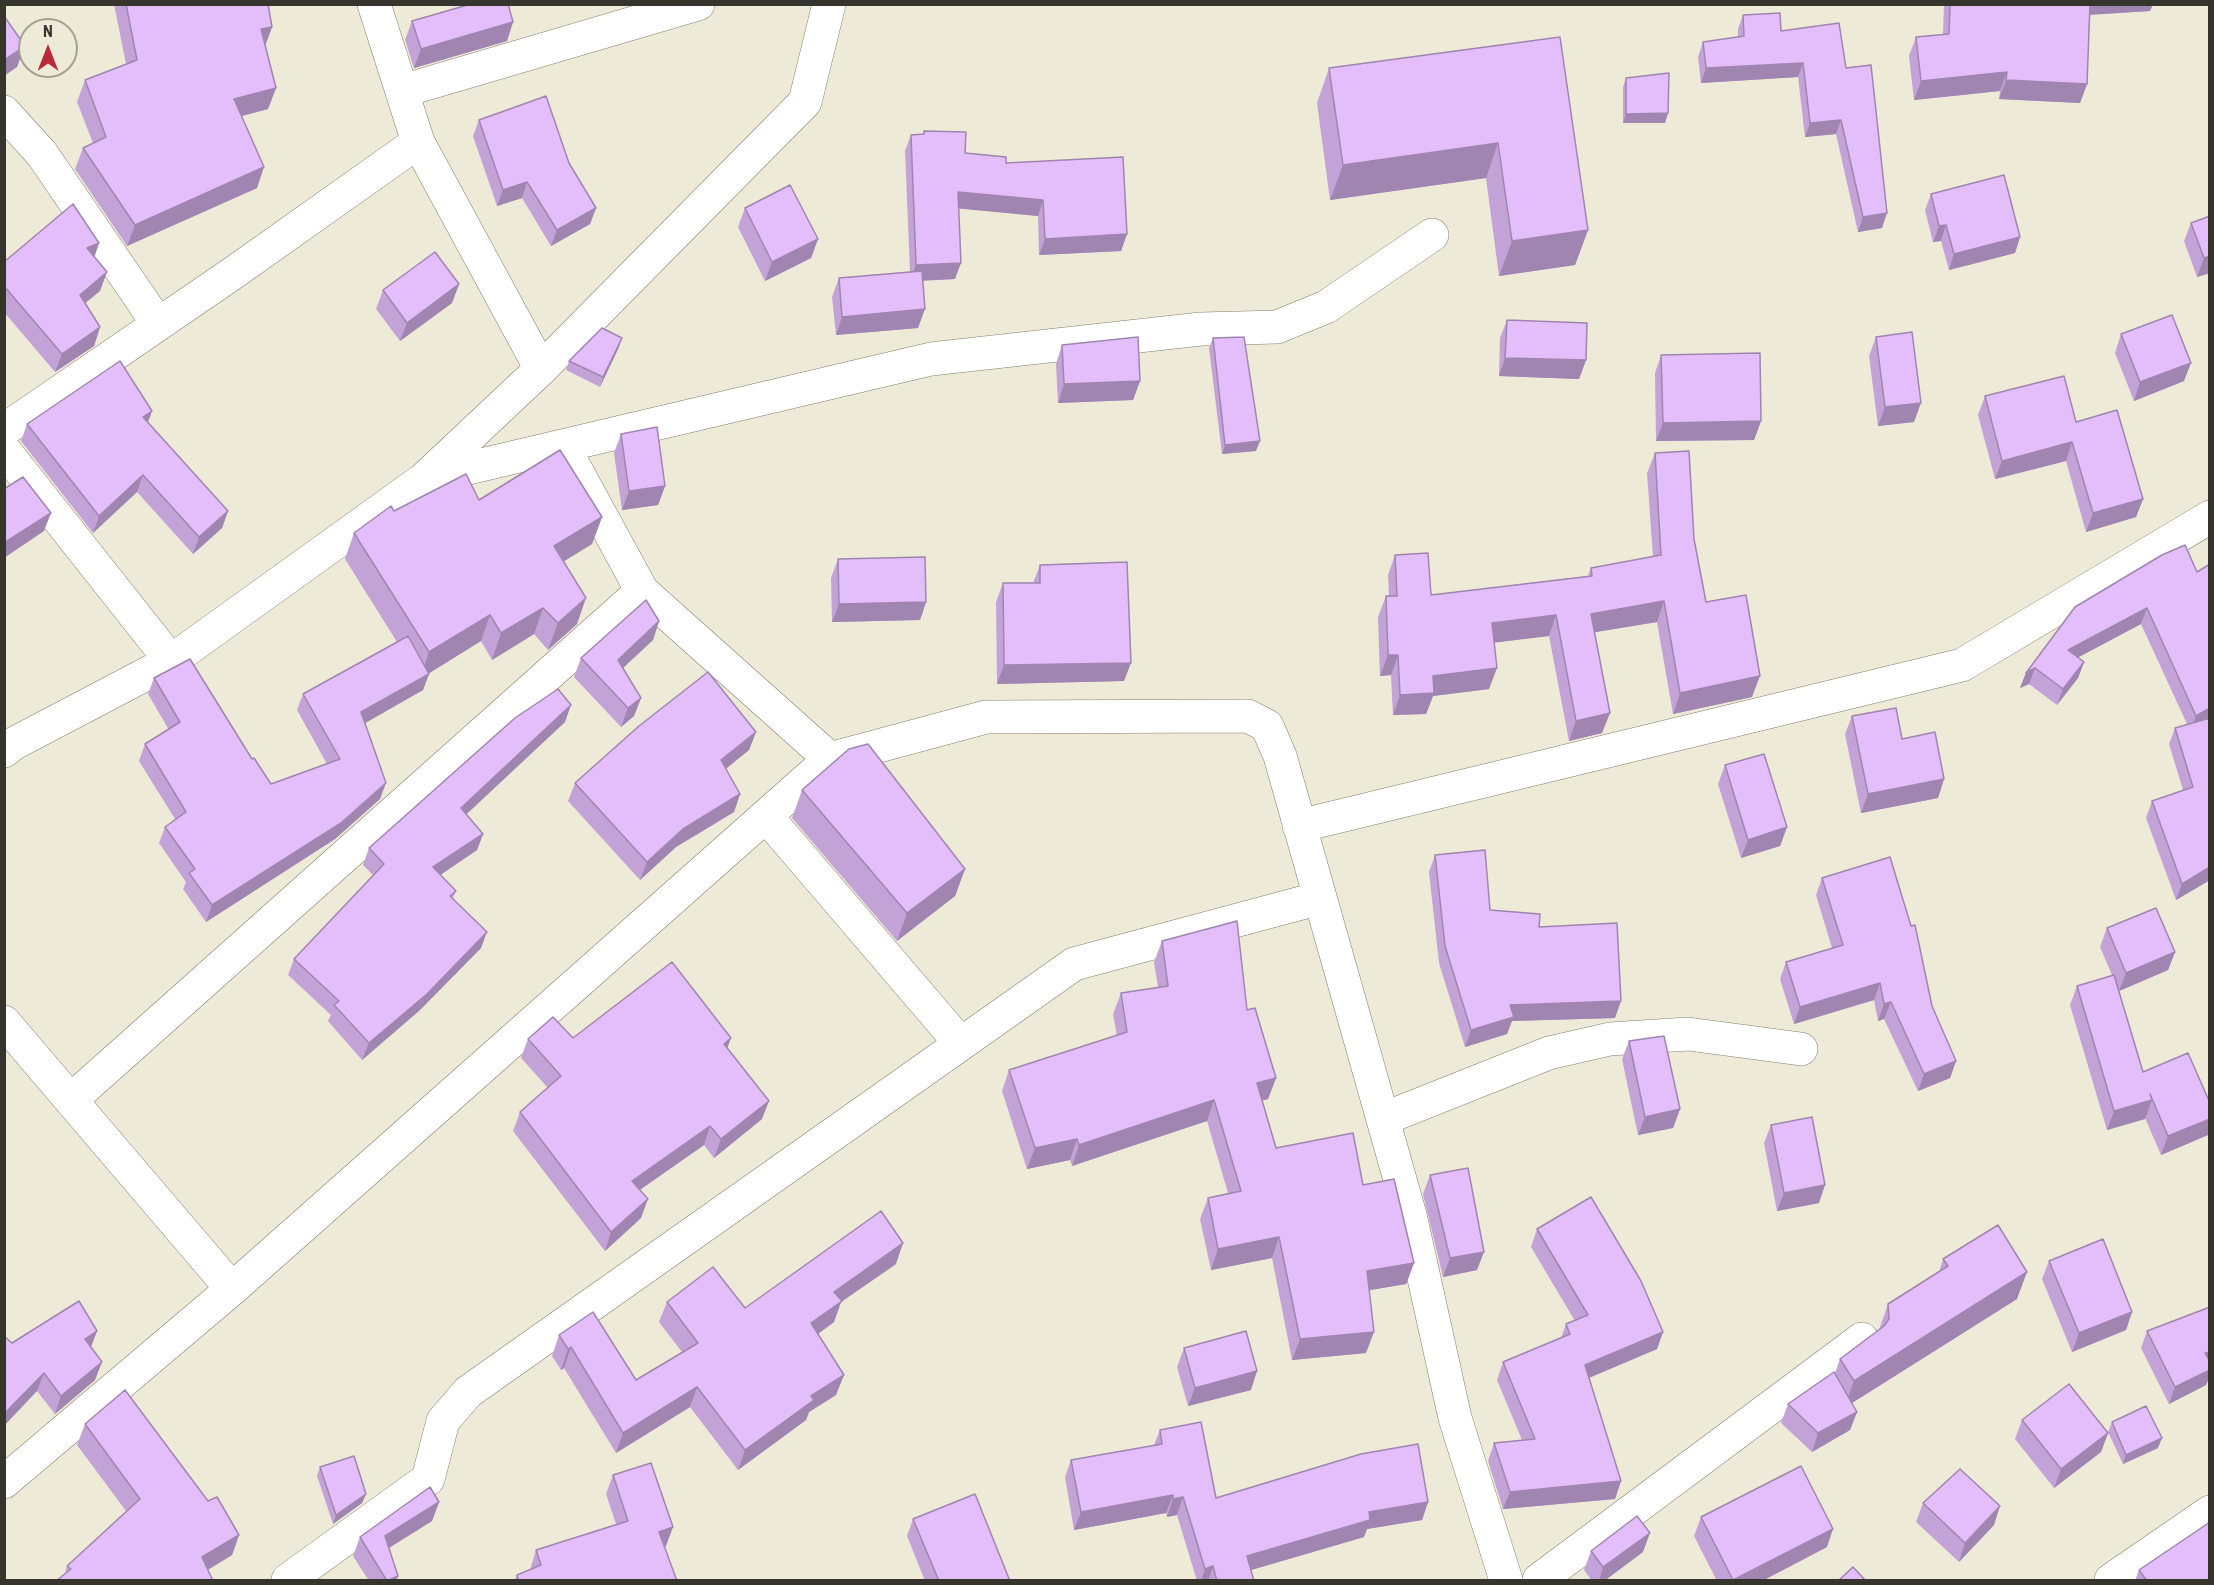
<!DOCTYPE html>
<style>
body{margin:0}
#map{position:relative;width:2214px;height:1585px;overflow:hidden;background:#eeead8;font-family:"Roboto Condensed",sans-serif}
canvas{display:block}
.frame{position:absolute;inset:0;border:6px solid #35342d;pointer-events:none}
.north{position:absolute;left:18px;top:18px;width:60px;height:60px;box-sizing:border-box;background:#eeead8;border:2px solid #a4a194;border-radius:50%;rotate:0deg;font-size:16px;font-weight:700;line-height:24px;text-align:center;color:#35342d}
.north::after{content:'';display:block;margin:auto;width:21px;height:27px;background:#ba2938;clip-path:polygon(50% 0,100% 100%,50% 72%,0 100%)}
</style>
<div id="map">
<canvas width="2214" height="1585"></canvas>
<div class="frame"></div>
<div class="north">N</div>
</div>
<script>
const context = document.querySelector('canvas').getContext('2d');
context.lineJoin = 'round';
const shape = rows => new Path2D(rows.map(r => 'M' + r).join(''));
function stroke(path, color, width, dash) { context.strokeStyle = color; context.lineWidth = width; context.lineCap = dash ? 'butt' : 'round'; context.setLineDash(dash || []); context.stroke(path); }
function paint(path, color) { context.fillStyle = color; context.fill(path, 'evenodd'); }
const street = shape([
 [374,4,418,142,541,369],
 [402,91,698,4],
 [4,112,42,154,158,324],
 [4,430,236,271,418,142],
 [563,446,642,591,830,759,986,717,1248,716,1267,726,1280,756,1410,1215,1455,1418,1506,1580],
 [4,450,171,661],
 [426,478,931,359,1201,329,1277,327,1326,307,1432,235],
 [4,751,13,744,171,661,424,479,541,369,805,102,829,4],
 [766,816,961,1044],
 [1299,826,1962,665,2210,517],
 [4,1022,232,1289],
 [71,1100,642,591],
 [1383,1119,1549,1053,1610,1039,1688,1034,1801,1049],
 [4,1482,232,1289,830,759],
 [288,1580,428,1479,443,1421,468,1392,1074,964,1320,898],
 [1539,1580,1862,1339],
 [2111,1580,2210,1512]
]);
stroke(street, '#837f6e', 34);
stroke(street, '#fff', 33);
paint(shape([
 [114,4,268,4,272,27,265,47,276,88,268,109,242,116,257,188,127,246,75,169,83,148,93,143,77,102,85,80,126,64],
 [1944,4,2153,4,2150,11,2090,15,2087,84,2080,103,1999,99,2000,91,1914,100,1909,56,1916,37,1943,34],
 [1743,15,1781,31,1846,68,1882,228,1858,232,1836,134,1805,137,1798,77,1701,83,1698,57,1703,42,1738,37,1738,29],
 [412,21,513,22,507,41,414,68,405,40],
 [1560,37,1588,230,1575,265,1499,276,1486,178,1330,200,1317,103,1329,68],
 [1626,78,1668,113,1665,123,1623,123,1623,87],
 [479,120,569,163,596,208,590,224,551,246,522,198,497,206,473,136],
 [924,131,965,153,1006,163,1127,234,1121,251,1039,255,1038,216,959,208,955,279,923,281,918,328,836,335,832,297,839,278,910,272,905,151,911,135,923,134],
 [1931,194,2020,237,2015,253,1949,270,1941,241,1933,242,1925,210],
 [745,208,818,239,811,258,765,281,738,227],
 [2191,223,2210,273,2197,277,2184,241],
 [99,243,94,257,100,291,85,303,100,327,94,346,55,372,4,312,4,262],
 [459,284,452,303,400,341,376,309,383,290],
 [1507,320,1586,360,1579,379,1499,376,1500,338],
 [2121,334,2184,381,2134,401,2115,353],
 [1876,337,1914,422,1878,426,1869,356],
 [1213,338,1256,451,1222,454,1209,348],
 [1062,345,1140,381,1133,400,1058,403,1056,364],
 [619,347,600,387,566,370,569,361],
 [1661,355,1761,421,1754,440,1656,441,1655,373],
 [1985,396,2076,422,2143,499,2136,517,2086,532,2066,461,1995,479,1978,415],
 [152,411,148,422,228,511,222,528,193,554,137,492,93,533,21,441,27,424],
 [621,434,665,486,658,505,622,510,614,453],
 [1655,453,1694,539,1706,602,1752,697,1673,714,1657,622,1595,632,1602,733,1569,741,1549,636,1494,642,1489,689,1433,696,1426,714,1393,715,1391,675,1380,676,1378,617,1386,596,1389,596,1388,575,1395,555,1431,595,1588,576,1591,568,1653,557,1647,473],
 [479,500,602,517,592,544,563,561,577,624,548,650,534,634,492,660,481,641,429,673,423,690,364,723,380,799,335,839,206,922,183,889,186,882,159,843,165,827,175,819,139,761,145,744,169,730,148,694,154,678,252,759,271,784,327,764,297,710,303,694,397,642,345,559,354,533,394,511],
 [2185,545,2210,880,2176,900,2146,818,2152,801,2183,790,2169,744,2175,728,2187,724,2141,624,2078,657,2084,662,2078,678,2057,705,2029,684,2020,688,2026,673],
 [838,559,926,602,920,620,832,622,831,578],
 [1040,565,1124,681,997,684,996,602,1003,583,1033,583],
 [659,621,653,640,623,668,641,698,634,716,621,727,574,677,581,658],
 [1852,716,1902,739,1944,779,1938,798,1861,813,1845,734],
 [565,722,466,814,483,834,477,850,440,875,456,891,453,898,481,948,420,1010,362,1060,328,1021,331,1015,288,975,294,959,373,875,363,865,369,848],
 [756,732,749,750,726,769,740,794,734,812,676,847,640,880,568,801,575,783],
 [1725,765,1787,827,1780,846,1741,858,1718,784],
 [802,790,965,869,955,896,897,941,792,818],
 [1435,855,1490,910,1539,927,1615,1018,1512,1021,1507,1034,1465,1047,1439,963,1429,872],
 [1822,878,1932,1006,1956,1061,1950,1078,1918,1091,1884,1019,1878,1021,1874,1000,1794,1024,1780,979,1786,962,1832,948,1816,895],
 [2107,928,2175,952,2168,970,2119,991,2143,1072,2208,1135,2161,1155,2145,1118,2145,1119,2107,1130,2070,1005,2077,986,2112,975,2100,947],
 [1162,941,1247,1010,1276,1078,1268,1099,1262,1100,1276,1148,1363,1185,1414,1263,1406,1284,1369,1290,1366,1353,1292,1360,1272,1258,1211,1270,1200,1219,1208,1198,1228,1193,1207,1121,1072,1166,1070,1160,1027,1169,1002,1091,1009,1070,1117,1036,1113,1014,1121,993,1158,987,1154,962],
 [573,1038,727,1048,762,1119,714,1158,704,1145,640,1190,641,1218,605,1251,513,1131,520,1112,548,1088,521,1058,528,1039],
 [1629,1041,1680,1109,1673,1128,1638,1135,1622,1059],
 [1771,1125,1819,1203,1777,1211,1764,1143],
 [1430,1175,1477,1270,1443,1277,1423,1194],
 [1537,1229,1663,1332,1657,1349,1589,1378,1621,1481,1615,1499,1503,1509,1488,1461,1494,1443,1522,1440,1497,1380,1503,1362,1561,1338,1566,1324,1575,1321,1531,1247],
 [1943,1259,2017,1299,1852,1403,1857,1412,1850,1430,1812,1452,1781,1423,1788,1404,1835,1373,1840,1359,1879,1330,1888,1304,1939,1272],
 [2049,1261,2132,1312,2126,1330,2072,1352,2042,1279],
 [896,1264,841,1302,834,1322,818,1334,836,1395,809,1412,806,1420,738,1470,690,1407,616,1453,564,1368,561,1370,552,1356,559,1335,636,1380,682,1352,659,1322,667,1302,745,1308],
 [2210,1307,2210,1376,2206,1385,2169,1404,2141,1348,2147,1331],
 [97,1331,91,1347,95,1380,55,1414,37,1391,12,1343],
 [1184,1348,1251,1390,1188,1406,1177,1367],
 [2022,1420,2108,1433,2101,1452,2054,1488,2015,1439],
 [2112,1422,2158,1448,2123,1464,2108,1432],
 [85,1424,208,1501,239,1535,232,1555,208,1570,65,1574,67,1566,126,1511,77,1445],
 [1160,1430,1216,1498,1428,1502,1422,1520,1367,1529,1364,1537,1251,1570,1254,1581,1197,1581,1177,1515,1167,1517,1166,1513,1074,1530,1065,1477,1071,1460,1154,1445],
 [320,1467,366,1494,362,1503,333,1524,317,1476],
 [613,1475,666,1546,514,1581,517,1575,530,1570,536,1550,616,1524,606,1494],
 [439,1502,432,1521,389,1548,387,1581,369,1581,353,1556,360,1537],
 [1923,1503,1994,1525,1959,1562,1916,1522],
 [1701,1517,1827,1547,1762,1581,1717,1581,1694,1536],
 [913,1519,1010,1581,925,1581,907,1536],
 [1591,1551,1643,1552,1604,1581,1592,1581,1584,1570],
 [2139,1570,2210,1581,2135,1581]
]), '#c3a3d7');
paint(shape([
 [2087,4,2153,4,2150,11,2084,15],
 [513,22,507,41,414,68,421,49],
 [272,27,264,48,261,29],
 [25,46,17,67,4,76,4,60],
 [1803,63,1798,77,1701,83,1706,68],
 [2007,72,2000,91,1914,100,1921,81],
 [2006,80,2087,84,2080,103,1999,99],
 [276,88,268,109,226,120,234,99],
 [1668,113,1665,123,1623,123,1626,114],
 [1841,120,1836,134,1805,137,1810,123],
 [1498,143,1486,178,1330,200,1343,165],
 [264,167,257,188,127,246,135,225],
 [527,182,522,198,497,206,503,190],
 [958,192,1043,200,1038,216,953,208],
 [596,208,590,224,551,246,557,230],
 [1887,213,1882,228,1858,232,1863,217],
 [1946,225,1941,241,1933,242,1939,226],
 [1588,230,1575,265,1499,276,1512,241],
 [1127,234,1121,251,1039,255,1045,239],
 [2020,237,2015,253,1949,270,1954,254],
 [818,239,811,258,765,281,772,262],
 [99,243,93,261,87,248],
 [2210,256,2210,273,2197,277,2204,258],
 [961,263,955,279,910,281,916,265],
 [107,272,100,291,73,313,80,295],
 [459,284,452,303,400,341,407,323],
 [925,309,918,328,836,335,842,317],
 [100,327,94,346,55,372,62,354],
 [622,338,619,347,600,387,603,377],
 [1505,358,1586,360,1579,379,1499,376],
 [2191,363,2184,381,2134,401,2140,382],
 [1140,381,1133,400,1058,403,1064,384],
 [1921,403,1914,422,1878,426,1885,407],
 [152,411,146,427,143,417],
 [1761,421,1754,440,1656,441,1663,423],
 [1260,441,1256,451,1222,454,1225,445],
 [2072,442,2066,461,1995,479,2002,461],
 [143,475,137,492,93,533,99,516],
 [665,486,658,505,622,510,629,491],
 [2143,499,2136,517,2086,532,2093,513],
 [228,511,222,528,193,554,199,537],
 [51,513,44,531,4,558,4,543],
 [602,517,592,544,545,573,554,546],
 [586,598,577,624,548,650,558,623],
 [1664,601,1657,622,1584,634,1591,614],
 [926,602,920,620,832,622,839,604],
 [543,608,534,634,492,660,501,633],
 [2147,608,2141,624,2062,666,2068,650],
 [490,615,481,641,420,679,429,652],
 [1556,615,1549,636,1484,644,1492,623],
 [659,621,653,640,611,679,618,660],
 [1388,655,1398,655,1391,675,1380,676],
 [2084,662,2078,678,2057,705,2063,689],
 [1131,663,1124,681,997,684,1004,665],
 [1497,668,1489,689,1433,696,1426,714,1393,715,1400,695,1433,676],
 [2035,668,2029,684,2020,688,2026,673],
 [429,674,423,690,355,729,361,712],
 [1760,676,1752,697,1673,714,1680,693],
 [641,698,634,716,621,727,628,708],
 [571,705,565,722,455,825,461,808],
 [2210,708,2210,721,2190,732,2196,716],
 [1610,713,1602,733,1569,741,1576,721],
 [756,732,749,750,714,778,721,760],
 [1944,779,1938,798,1861,813,1868,794],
 [386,783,380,799,335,839,206,922,212,905],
 [740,794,734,812,676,847,640,880,647,862,683,829],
 [1787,827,1780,846,1741,858,1748,840],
 [483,834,477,850,427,884,433,867],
 [2210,867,2210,880,2176,900,2182,884],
 [965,869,955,896,897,941,907,913],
 [487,932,481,948,420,1010,362,1060,369,1043],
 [2175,952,2168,970,2119,991,2126,973],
 [1880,983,1874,1000,1794,1024,1800,1007],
 [1621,1001,1615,1018,1512,1021,1507,1034,1465,1047,1471,1030,1510,1005],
 [1891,1002,1884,1019,1878,1021,1884,1004],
 [731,1038,724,1057,724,1044],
 [1956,1061,1950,1078,1918,1091,1924,1074],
 [1276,1078,1268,1099,1250,1104,1257,1083],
 [1214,1100,1207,1121,1072,1166,1079,1145],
 [2152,1100,2145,1119,2107,1130,2114,1111],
 [769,1101,762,1119,714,1158,721,1139],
 [1680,1109,1673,1128,1638,1135,1645,1117],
 [2210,1119,2210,1132,2208,1135,2161,1155,2168,1136],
 [710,1126,704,1145,625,1200,632,1181],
 [1077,1139,1070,1160,1027,1169,1035,1148],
 [1825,1185,1819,1203,1777,1211,1784,1193],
 [648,1199,641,1218,605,1251,611,1232],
 [1279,1237,1272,1258,1211,1270,1218,1249],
 [903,1243,896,1264,841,1302,834,1322,804,1344,811,1323,834,1292],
 [1484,1252,1477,1270,1443,1277,1450,1258],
 [1414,1263,1406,1284,1359,1292,1367,1271],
 [2027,1272,2017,1299,1844,1408,1854,1381],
 [2132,1312,2126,1330,2072,1352,2079,1333],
 [97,1331,90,1349,85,1339],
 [1374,1332,1366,1353,1292,1360,1300,1339],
 [1663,1332,1657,1349,1579,1382,1585,1365],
 [571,1347,564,1368,561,1370,568,1349],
 [2210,1352,2210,1366,2205,1353],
 [102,1362,95,1380,55,1414,61,1396],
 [2210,1370,2210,1376,2206,1385,2169,1404,2175,1387],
 [1257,1371,1251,1390,1188,1406,1195,1388],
 [44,1373,37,1391,4,1426,4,1414],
 [844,1375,836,1395,809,1412,806,1420,738,1470,745,1450,811,1396],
 [697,1387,690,1407,616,1453,623,1433],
 [1857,1412,1850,1430,1812,1452,1818,1433],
 [2108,1433,2101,1452,2054,1488,2061,1469],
 [2162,1438,2158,1448,2123,1464,2126,1455],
 [1621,1481,1615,1499,1503,1509,1510,1492],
 [366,1494,362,1503,333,1524,336,1515],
 [1173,1495,1166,1513,1074,1530,1081,1512],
 [1183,1497,1177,1515,1167,1517,1173,1499],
 [439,1502,432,1521,379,1554,385,1536],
 [1428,1502,1422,1520,1367,1529,1364,1537,1241,1573,1247,1556,1369,1512],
 [2000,1506,1994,1525,1959,1562,1965,1543],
 [673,1527,666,1546,652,1551,659,1532],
 [1833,1529,1827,1547,1762,1581,1733,1581],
 [1650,1533,1643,1552,1604,1581,1599,1581,1603,1567],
 [239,1535,232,1555,194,1578,202,1557],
 [1213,1566,1208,1581,1201,1581,1205,1569],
 [398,1576,396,1581,388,1581]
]), '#9f85af');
const building = shape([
 [126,4,268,4,272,27,261,29,276,88,234,99,264,167,135,225,83,148,106,137,85,80,137,60,126,4],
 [471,4,508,4,513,22,421,49,412,21,471,4],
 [1950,4,2090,4,2087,84,2006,80,2007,72,1921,81,1916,37,1949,34,1950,4],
 [1780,13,1781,31,1839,23,1846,68,1871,65,1887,213,1863,217,1841,120,1810,123,1803,63,1706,68,1703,42,1744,36,1743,15,1780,13],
 [4,16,25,46,4,60,4,16],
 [1560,37,1588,230,1512,241,1498,143,1343,165,1329,68,1560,37],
 [1669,73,1668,113,1626,114,1626,78,1669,73],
 [546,96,569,163,596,208,557,230,527,182,503,190,479,120,546,96],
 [924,131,966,132,965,153,1006,157,1006,163,1123,157,1127,234,1045,239,1043,200,958,192,961,263,916,265,911,135,924,134,924,131],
 [2004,175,2020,237,1954,254,1946,225,1939,226,1931,194,2004,175],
 [790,185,818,239,772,262,745,208,790,185],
 [73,204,99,243,87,248,107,272,80,295,100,327,62,354,4,286,4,262,73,204],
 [2210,216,2210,256,2204,258,2191,223,2210,216],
 [435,252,459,284,407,323,383,290,435,252],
 [922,271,925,309,842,317,839,278,922,271],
 [2172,315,2191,363,2140,382,2121,334,2172,315],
 [1507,320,1587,323,1586,360,1505,358,1507,320],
 [602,328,622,338,603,377,569,361,602,328],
 [1912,332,1921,403,1885,407,1876,337,1912,332],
 [1138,337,1140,381,1064,384,1062,345,1138,337],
 [1244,337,1260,441,1225,445,1213,338,1244,337],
 [1760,353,1761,421,1663,423,1661,355,1760,353],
 [120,361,152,411,143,417,228,511,199,537,143,475,99,516,27,424,120,361],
 [2064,376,2076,422,2117,410,2143,499,2093,513,2072,442,2002,461,1985,396,2064,376],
 [657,427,665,486,629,491,621,434,657,427],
 [560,450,602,517,554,546,586,598,558,623,543,608,501,633,490,615,429,652,354,533,391,506,394,511,466,474,479,500,560,450],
 [1689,451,1694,539,1706,602,1746,595,1760,676,1680,693,1664,601,1591,614,1610,713,1576,721,1556,615,1492,623,1497,668,1433,676,1434,693,1400,695,1398,655,1388,655,1386,596,1397,596,1395,555,1428,553,1431,595,1592,576,1591,568,1661,555,1655,453,1689,451],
 [23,477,51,513,4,543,4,489,23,477],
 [2185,545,2197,572,2210,564,2210,708,2196,716,2147,608,2068,650,2084,662,2063,689,2035,668,2026,673,2075,607,2162,555,2185,545],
 [925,557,926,602,839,604,838,559,925,557],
 [1127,562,1131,663,1004,665,1003,583,1040,583,1040,565,1127,562],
 [646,600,659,621,618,660,641,698,628,708,581,658,646,600],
 [408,636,429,674,361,712,386,783,341,823,212,905,189,873,195,869,165,827,186,812,145,744,180,722,154,678,190,659,252,759,254,758,271,784,340,759,303,694,408,636],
 [708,672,756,732,721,760,740,794,683,829,647,862,575,783,639,726,708,672],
 [558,689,571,705,461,808,483,834,433,867,456,891,450,896,487,932,427,994,369,1043,334,1005,339,1001,294,959,384,864,369,848,515,718,558,689],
 [1896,708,1902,739,1935,732,1944,779,1868,794,1852,716,1896,708],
 [2210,718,2210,867,2182,884,2152,801,2193,787,2175,728,2210,718],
 [868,744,965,869,907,913,802,790,849,749,868,744],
 [1764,754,1787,827,1748,840,1725,765,1764,754],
 [1485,850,1490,910,1540,914,1539,927,1617,923,1621,1001,1510,1005,1514,1017,1471,1030,1445,946,1435,855,1485,850],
 [1890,857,1911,926,1915,925,1932,1006,1956,1061,1924,1074,1891,1002,1884,1004,1880,983,1800,1007,1786,962,1843,945,1822,878,1890,857],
 [2156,908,2175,952,2126,973,2107,928,2156,908],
 [1237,921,1247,1010,1255,1008,1276,1078,1257,1083,1276,1148,1353,1133,1363,1185,1394,1179,1414,1263,1367,1271,1374,1332,1300,1339,1279,1237,1218,1249,1208,1198,1241,1191,1214,1100,1079,1145,1077,1139,1035,1148,1009,1070,1127,1032,1121,993,1168,986,1162,941,1237,921],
 [672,962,731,1038,724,1044,769,1101,721,1139,710,1126,632,1181,648,1199,611,1232,520,1112,561,1076,528,1039,553,1017,573,1038,672,962],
 [2114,975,2143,1072,2188,1053,2210,1103,2210,1119,2168,1136,2150,1094,2152,1100,2114,1111,2077,986,2114,975],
 [1664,1036,1680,1109,1645,1117,1629,1041,1664,1036],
 [1812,1117,1825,1185,1784,1193,1771,1125,1812,1117],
 [1468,1168,1484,1252,1450,1258,1430,1175,1468,1168],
 [1591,1197,1641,1281,1663,1332,1585,1365,1621,1481,1510,1492,1494,1443,1535,1439,1503,1362,1570,1334,1566,1324,1588,1315,1537,1229,1591,1197],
 [881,1211,903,1243,834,1292,842,1301,811,1323,844,1375,811,1396,814,1400,745,1450,697,1387,623,1433,571,1347,568,1349,559,1335,593,1312,636,1380,698,1343,667,1302,713,1267,745,1308,881,1211],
 [1998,1225,2027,1272,1854,1381,1840,1359,1884,1326,1889,1319,1888,1304,1948,1266,1943,1259,1998,1225],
 [2103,1239,2132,1312,2079,1333,2049,1261,2103,1239],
 [79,1301,97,1331,85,1339,102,1362,61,1396,44,1373,4,1414,4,1336,12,1343,79,1301],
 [2210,1307,2210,1352,2205,1353,2210,1362,2210,1370,2175,1387,2147,1331,2210,1307],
 [1246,1331,1257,1371,1195,1388,1184,1348,1246,1331],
 [1834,1372,1857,1412,1818,1433,1788,1404,1834,1372],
 [2069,1384,2108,1433,2061,1469,2022,1420,2069,1384],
 [125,1390,208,1501,217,1497,239,1535,202,1557,213,1581,56,1581,71,1569,67,1566,140,1499,85,1424,125,1390],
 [2146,1406,2162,1438,2126,1455,2112,1422,2146,1406],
 [1201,1422,1216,1498,1361,1454,1418,1444,1428,1502,1369,1512,1370,1520,1247,1556,1254,1581,1217,1581,1213,1566,1205,1569,1183,1497,1173,1499,1173,1495,1081,1512,1071,1460,1162,1444,1160,1430,1201,1422],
 [354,1456,366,1494,336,1515,320,1467,354,1456],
 [651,1463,673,1527,659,1532,677,1581,514,1581,518,1579,517,1575,541,1565,536,1550,628,1521,613,1475,651,1463],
 [1801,1466,1833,1529,1733,1580,1701,1517,1801,1466],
 [1960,1469,2000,1506,1965,1543,1923,1503,1960,1469],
 [430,1487,439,1502,385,1536,398,1576,387,1581,360,1537,430,1487],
 [975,1494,1010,1581,939,1581,913,1519,975,1494],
 [1637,1516,1650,1533,1603,1567,1591,1551,1637,1516],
 [2210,1522,2210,1581,2147,1581,2139,1570,2210,1522],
 [1853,1567,1866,1581,1838,1581,1853,1567]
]);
paint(building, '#e3befa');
stroke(building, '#9f85af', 1.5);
</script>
